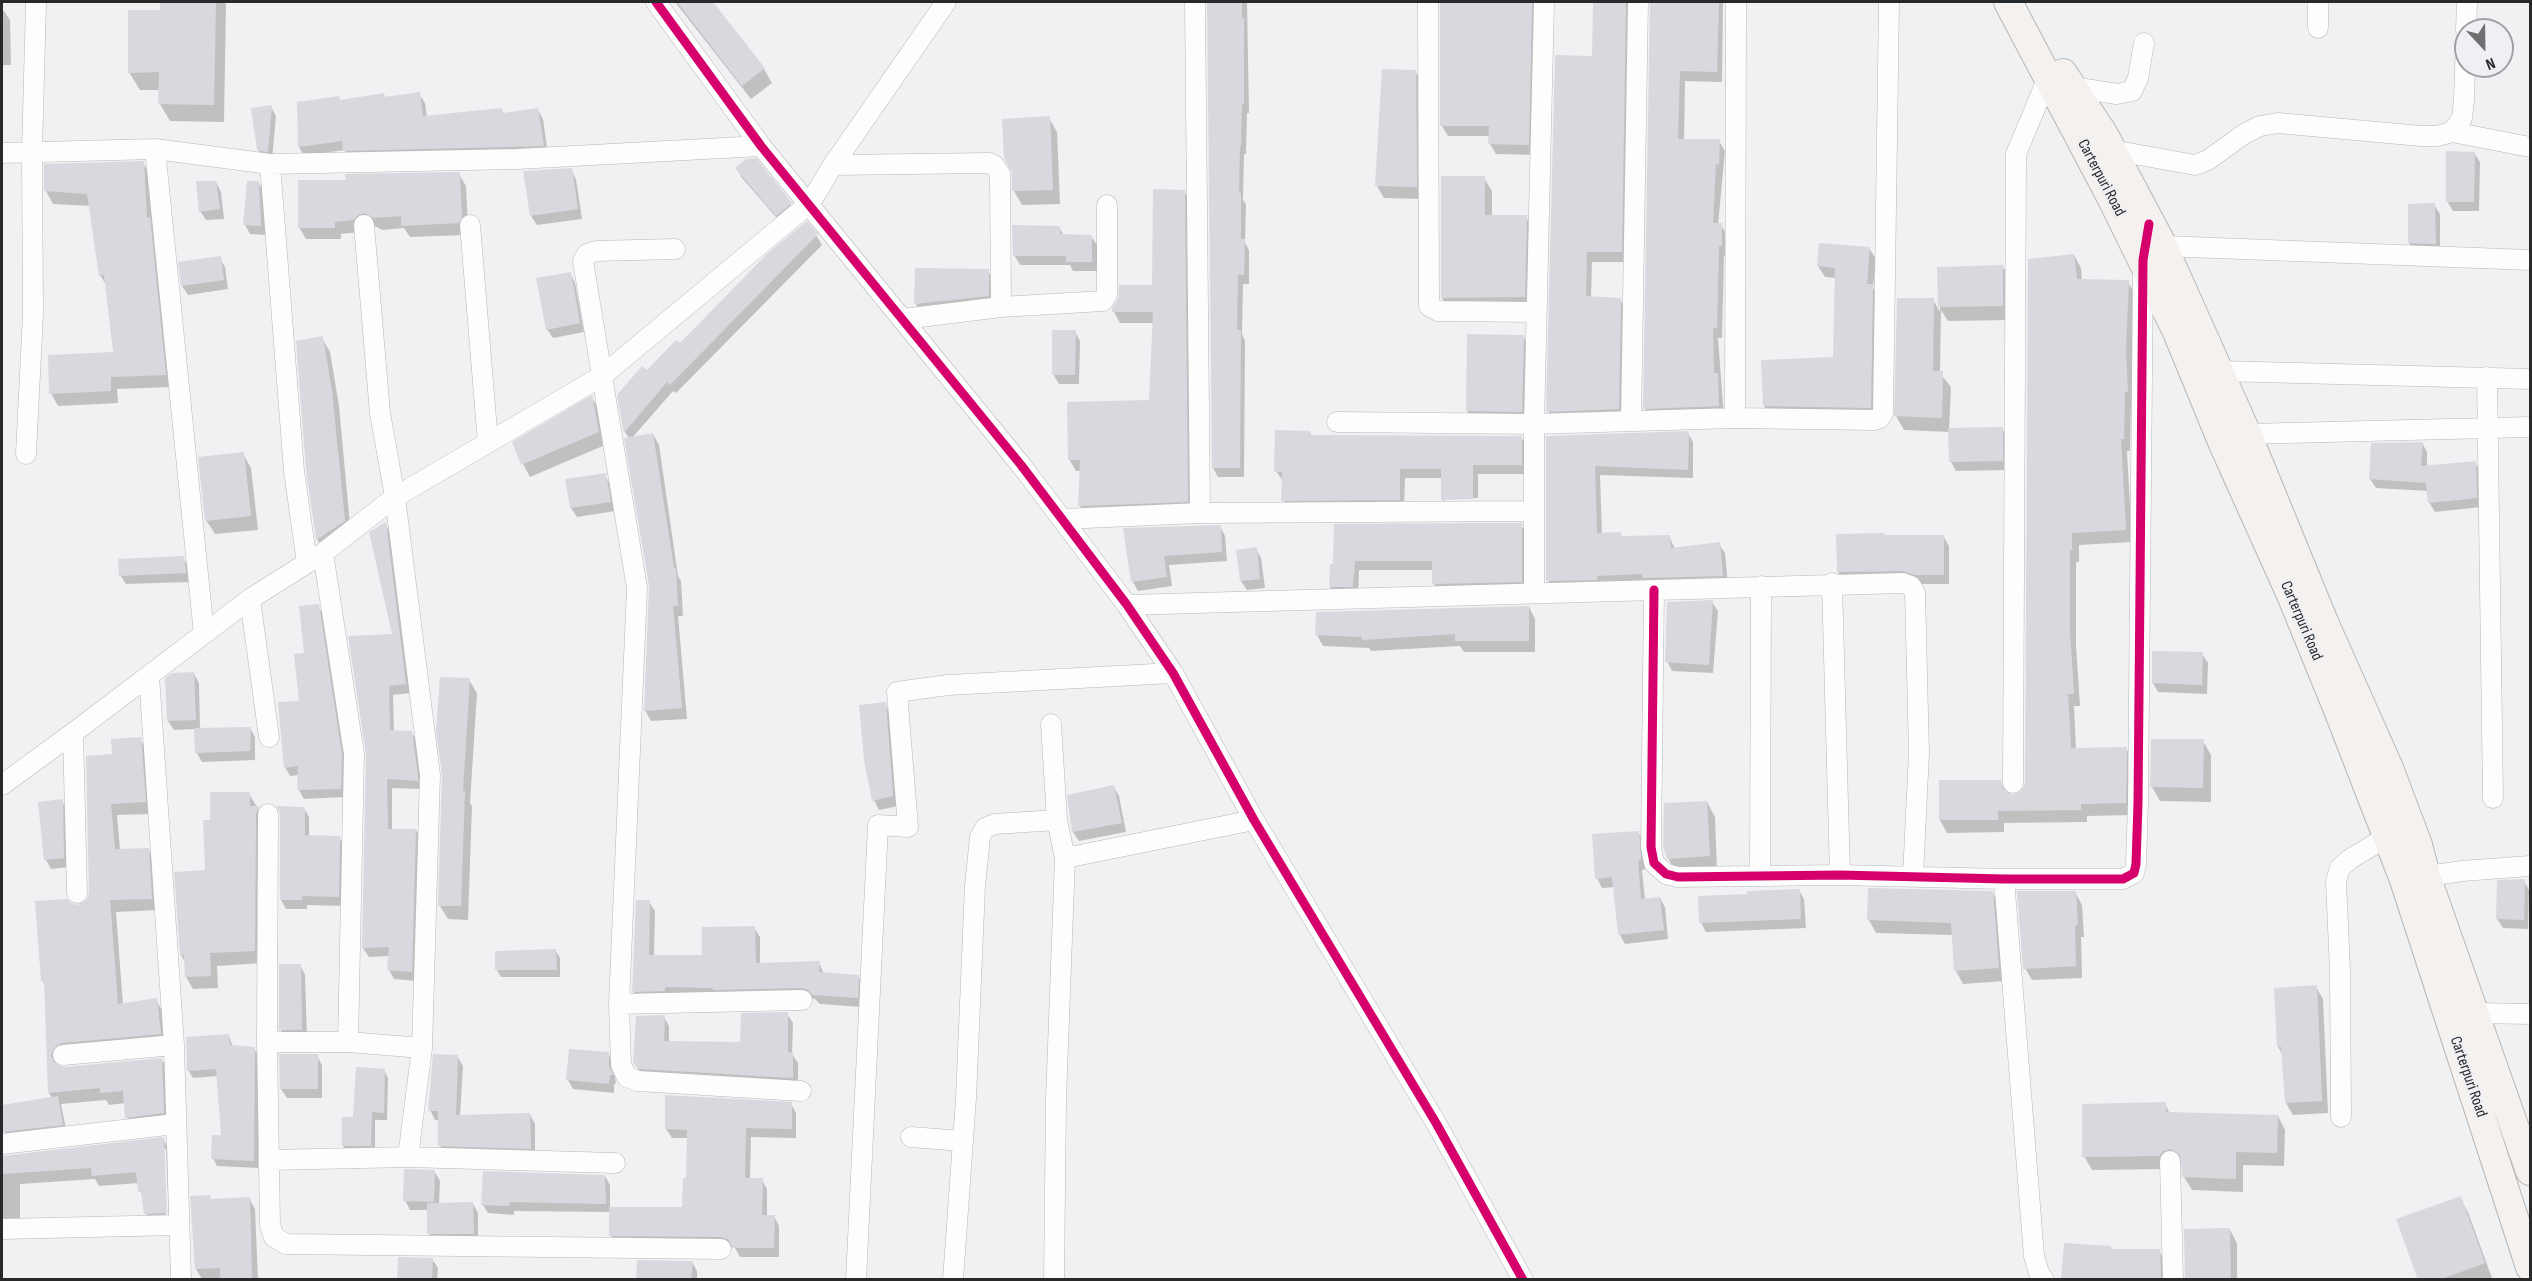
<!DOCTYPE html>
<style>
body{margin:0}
#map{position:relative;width:2532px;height:1281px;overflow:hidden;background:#f0f1f2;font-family:"Sofia Sans Condensed",sans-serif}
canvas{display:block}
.frame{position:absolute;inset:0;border:3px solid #28292a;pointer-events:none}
.north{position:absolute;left:2454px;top:18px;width:60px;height:60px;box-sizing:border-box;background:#eff0f3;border:2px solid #9fa0a3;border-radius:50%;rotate:158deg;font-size:16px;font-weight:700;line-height:24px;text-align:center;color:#28292a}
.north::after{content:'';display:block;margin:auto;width:21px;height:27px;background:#6e6f70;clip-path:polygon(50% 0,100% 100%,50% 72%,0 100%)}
</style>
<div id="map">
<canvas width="2532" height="1281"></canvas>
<div class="frame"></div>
<div class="north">N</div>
</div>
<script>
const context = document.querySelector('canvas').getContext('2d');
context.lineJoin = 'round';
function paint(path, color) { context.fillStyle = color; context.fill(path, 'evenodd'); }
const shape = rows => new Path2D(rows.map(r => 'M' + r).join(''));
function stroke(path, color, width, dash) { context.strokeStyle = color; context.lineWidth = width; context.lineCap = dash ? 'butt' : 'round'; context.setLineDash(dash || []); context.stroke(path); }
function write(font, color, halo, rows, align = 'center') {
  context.font = font + ' "Sofia Sans Condensed",sans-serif'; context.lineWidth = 5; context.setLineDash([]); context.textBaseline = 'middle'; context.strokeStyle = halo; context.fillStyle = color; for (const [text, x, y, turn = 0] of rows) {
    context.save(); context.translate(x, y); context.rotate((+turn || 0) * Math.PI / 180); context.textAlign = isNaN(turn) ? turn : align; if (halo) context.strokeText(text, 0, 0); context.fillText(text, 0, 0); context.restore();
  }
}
paint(shape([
 [161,2,224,2,226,4,224,122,170,121,160,104,160,90,140,90,129,72,161,11],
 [675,2,711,2,764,69,772,83,751,99],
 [1209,2,1247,2,1249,113,1247,113,1246,154,1244,154,1243,200,1246,204,1245,243,1249,250,1249,284,1243,284,1242,334,1245,341,1244,477,1218,477,1213,468],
 [1441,2,1537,2,1534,155,1496,154,1490,144,1490,136,1448,136,1442,126],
 [1594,2,1641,2,1627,262,1592,262,1591,298,1620,299,1626,310,1624,420,1554,422,1548,411,1594,57],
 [1649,2,1723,2,1722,82,1685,81,1684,141,1719,141,1725,151,1718,225,1721,225,1727,235,1727,256,1724,256,1722,338,1718,338,1724,417,1651,419,1645,408,1652,2],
 [2,11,4,11,10,20,11,65,2,65],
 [1415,71,1423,84,1423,199,1384,198,1377,186],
 [419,94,425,103,427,118,501,109,504,114,538,110,543,119,548,155,350,159,344,150,304,156,299,147,340,101],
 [271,107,276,116,272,160,264,159,258,150],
 [1049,118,1057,132,1060,204,1022,205,1014,191],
 [2474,153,2480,162,2479,211,2453,211,2447,201],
 [143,163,150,175,172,387,117,389,118,403,58,406,51,393,115,354,108,288,100,275,91,206,53,204,46,191],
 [737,169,790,203,796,213,782,224,742,178],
 [571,170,576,179,582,219,537,225,531,216,525,172],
 [459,174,466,186,468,229,465,235,410,237,404,228,382,230,371,224,360,232,341,234,341,239,306,239,299,227,347,181],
 [1442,178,1484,178,1492,191,1492,216,1526,217,1534,230,1532,310,1450,311,1442,298],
 [216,182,221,192,224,219,206,220,200,211],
 [258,182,264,191,266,235,250,234,245,225],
 [1184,191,1191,203,1194,513,1086,517,1080,506,1081,471,1076,471,1069,459,1151,402,1154,323,1120,323,1114,312,1119,300,1154,287],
 [2434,205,2440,214,2440,253,2415,252,2409,243],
 [1059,227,1064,236,1091,236,1097,245,1097,271,1073,271,1070,265,1020,265,1014,255],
 [816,235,822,245,676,393,673,391,632,438,653,434,659,445,678,576,681,581,683,616,678,616,687,719,651,721,645,710,650,586,629,438,625,432,619,395],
 [1869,248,1876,259,1873,288,1878,296,1877,418,1770,417,1764,406,1835,359,1836,278,1825,277,1818,266],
 [2074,255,2081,268,2082,280,2128,282,2135,294,2134,404,2131,404,2130,451,2127,451,2132,542,2079,545,2079,562,2076,562,2076,645,2080,706,2074,706,2076,749,2126,748,2133,761,2132,815,2087,816,2087,822,2004,823,2004,832,1947,833,1940,820,1940,781,2000,781,2007,794,2012,797,2020,794,2026,784],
 [220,258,225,267,228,289,188,295,182,286],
 [2003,267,2011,281,2011,320,1948,321,1941,310,1940,373,1951,387,1949,430,2002,428,2007,437,2007,470,1956,471,1951,462,1950,432,1904,430,1896,416,1933,300,1940,312,1939,268],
 [988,271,996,285,996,310,924,318,916,304],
 [570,273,575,283,584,332,553,338,547,329],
 [1075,332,1080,341,1079,384,1059,384,1053,374],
 [1523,336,1530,349,1529,424,1475,423,1467,411],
 [322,338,330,352,339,406,351,536,325,553,317,539,307,470],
 [592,398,599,410,605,445,530,477,523,464],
 [1310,432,1312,436,1521,437,1527,447,1527,474,1478,474,1478,498,1445,498,1445,501,1478,501,1477,508,1448,508,1442,499,1443,478,1405,478,1404,509,1288,509,1283,500,1283,481,1276,471],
 [1688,433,1693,442,1693,478,1600,475,1602,534,1620,534,1622,538,1669,536,1675,549,1719,544,1725,553,1728,585,1553,590,1548,581,1548,437],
 [2422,443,2427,452,2427,467,2475,463,2481,472,2481,507,2435,512,2429,502,2428,491,2376,488,2370,479],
 [243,454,251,468,258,530,215,534,206,520],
 [605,475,610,484,615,511,577,517,571,508],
 [386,525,390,533,411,693,393,695,394,731,411,732,417,741,422,789,392,788,392,830,416,830,421,839,417,981,394,979,389,970,390,956,369,957,363,948,368,754,393,636],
 [1521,525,1527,534,1527,591,1439,593,1434,584,1433,570,1359,570,1358,596,1336,596,1330,587,1331,565],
 [1220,526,1225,536,1227,561,1169,565,1172,586,1138,591,1133,582,1125,530],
 [1943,536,1949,546,1949,584,1922,584,1909,580,1844,581,1838,572,1885,537],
 [1256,549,1261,558,1265,588,1247,590,1241,581,1238,551],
 [183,558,189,567,190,582,126,584,120,575],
 [1712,602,1718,611,1713,673,1672,671,1667,661],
 [318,606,323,614,346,765,345,797,304,799,299,790,299,775,290,776,285,767,301,702,306,655],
 [1529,607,1535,619,1535,652,1464,652,1460,646,1371,651,1369,648,1323,646,1317,635],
 [2202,654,2208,663,2207,694,2158,692,2153,683],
 [194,674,199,683,200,730,250,728,255,737,255,760,202,762,196,752,196,729,174,730,168,721],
 [469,680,477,693,470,803,472,806,468,920,448,919,440,906],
 [885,704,890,713,898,806,879,810,874,800],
 [140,739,147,751,151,814,117,815,120,850,148,849,155,861,158,910,116,912,123,1005,156,1000,163,1012,167,1046,62,1057,58,1066,64,1068,162,1060,168,1071,170,1125,133,1129,127,1117,125,1103,109,1105,106,1100,61,1104,67,1134,10,1141,4,1131,2,1107,53,1099,49,1093,45,985,42,980,70,905,78,907,89,899,114,756],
 [2203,741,2211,755,2211,802,2160,801,2152,787],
 [1114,787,1119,796,1126,832,1079,841,1073,832],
 [249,794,265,820,262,963,217,966,218,988,193,989,186,977,185,962,181,955,207,871,211,821],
 [62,801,67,810,69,867,51,869,46,860],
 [1707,802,1715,817,1717,870,1675,871,1667,856],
 [304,808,309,817,309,837,339,837,345,847,344,906,307,905,307,909,286,909,281,900,282,814],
 [1638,832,1644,842,1646,869,1642,870,1645,900,1660,898,1665,907,1668,939,1625,944,1620,935,1615,887,1602,888,1597,878],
 [2524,881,2529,890,2528,929,2503,928,2497,919],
 [1799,890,1804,899,1806,928,1706,932,1701,923,1748,896],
 [1992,892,1999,905,2005,981,1963,984,1956,971,1953,935,1876,933,1869,920],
 [2075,892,2082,905,2084,937,2081,937,2082,978,2032,980,2025,968],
 [649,902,655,911,654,956,704,956,754,928,760,937,760,964,819,963,824,974,858,976,863,985,862,1007,820,1004,815,999,808,997,638,1001,633,991],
 [556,951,560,958,560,977,501,977,496,969],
 [300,965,305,975,307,1039,286,1039,281,1030],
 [2316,987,2323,999,2328,1113,2293,1115,2286,1103,2283,1055,2278,1047],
 [787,1014,793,1023,792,1054,798,1063,798,1087,643,1077,634,1062,664,1017,669,1026,669,1042,742,1043],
 [229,1036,233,1047,254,1049,259,1056,258,1168,217,1166,213,1158,223,1137,218,1076,193,1078,188,1070],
 [608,1053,613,1063,616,1084,614,1084,614,1093,573,1089,568,1080],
 [317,1056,322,1065,322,1098,287,1098,281,1089],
 [457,1056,463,1066,460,1116,530,1115,535,1124,535,1157,445,1155,440,1145,440,1120,435,1120,430,1110],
 [384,1070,388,1078,387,1120,375,1120,375,1153,348,1154,343,1146,343,1118,354,1118],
 [791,1104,796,1113,796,1138,751,1137,750,1179,762,1180,767,1189,767,1216,774,1216,779,1226,779,1257,740,1257,735,1248,727,1246,616,1245,611,1235,611,1212,514,1211,514,1215,488,1213,483,1205,605,1176,610,1185,610,1209,683,1208,688,1179,688,1138,672,1138,666,1129],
 [2165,1104,2170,1114,2278,1116,2285,1130,2284,1166,2243,1165,2243,1192,2192,1190,2184,1177,2183,1165,2179,1162,2167,1169,2092,1170,2084,1156],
 [163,1139,169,1150,172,1224,152,1224,146,1213,139,1183,99,1186,95,1179,20,1184,20,1227,2,1229,2,1157],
 [163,1149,166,1149,169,1221,166,1221],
 [434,1171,440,1181,439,1204,473,1204,478,1213,478,1243,434,1243,429,1233,428,1210,410,1210,405,1200],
 [210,1197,212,1200,249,1198,255,1209,258,1280,202,1279,196,1269],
 [2460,1198,2468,1212,2492,1278,2419,1280],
 [2230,1230,2237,1243,2237,1280,2186,1280],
 [2111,1250,2159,1251,2167,1264,2168,1280,2064,1280,2062,1277],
 [432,1259,438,1268,437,1280,398,1280],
 [692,1262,697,1271,697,1280,637,1280],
 [168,1278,169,1280,147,1280]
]), '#0003');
paint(shape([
 [160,2,216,2,214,105,158,104,159,72,128,73,128,10,160,10],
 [677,2,713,2,765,68,742,86],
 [1207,2,1242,2,1242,18,1244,18,1244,104,1242,104,1241,146,1240,146,1239,193,1241,193,1241,239,1245,239,1244,275,1238,275,1237,330,1241,330,1240,468,1212,468],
 [1440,2,1532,2,1529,145,1488,144,1489,126,1440,126],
 [1593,2,1626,2,1622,252,1587,252,1586,296,1621,298,1619,409,1546,412,1555,55,1592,56],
 [1650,2,1719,2,1717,72,1680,71,1678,139,1720,139,1719,165,1716,164,1713,223,1722,223,1722,246,1719,246,1717,328,1713,328,1714,373,1718,373,1719,406,1643,409],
 [1382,69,1416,70,1417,187,1375,186],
 [420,92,423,116,502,108,503,113,538,108,544,146,343,151,342,141,298,147,297,102,339,96,340,100,384,93,385,97],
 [272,105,268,152,257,150,251,108],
 [1050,116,1053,190,1012,191,1012,173,1004,158,1002,119],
 [2446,151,2475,152,2474,202,2446,202],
 [756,158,792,203,776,216,735,168,746,159],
 [144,161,147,218,150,217,166,375,111,377,111,391,49,394,48,355,113,352,104,275,99,276,87,194,44,191,44,164],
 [572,168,578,209,530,216,523,171],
 [460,172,462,217,459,223,401,226,401,216,374,218,364,213,357,216,353,220,335,222,335,228,298,228,298,180,346,180,345,174],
 [1441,176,1485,176,1485,215,1527,215,1525,297,1441,298],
 [196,181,216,181,220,209,199,212],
 [247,181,259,181,261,226,243,225],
 [1153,189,1185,190,1188,502,1078,506,1080,460,1068,460,1067,402,1149,400,1153,312,1112,312,1112,308,1118,299,1119,285,1152,285],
 [2435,203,2436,244,2408,243,2408,204],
 [807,221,818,234,670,385,667,382,624,433,617,395,642,366,647,370,676,340,680,343,767,254],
 [1012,225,1060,226,1060,234,1092,235,1092,262,1066,262,1066,256,1013,256],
 [1819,243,1870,247,1867,284,1873,284,1871,408,1763,406,1761,360,1833,357,1835,268,1817,266],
 [2074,254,2077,279,2129,280,2126,350,2128,392,2125,392,2124,439,2121,439,2126,530,2072,533,2072,550,2070,550,2070,631,2074,694,2068,694,2071,748,2127,747,2126,803,2081,804,2081,810,1998,811,1998,820,1939,820,1939,780,2001,780,2003,789,2012,795,2019,793,2025,784,2028,259],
 [221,256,224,280,181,286,178,262],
 [2003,265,2003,306,1938,307,1937,267],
 [915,268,989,269,989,296,914,304],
 [571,272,580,323,546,330,536,278],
 [1897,298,1934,298,1933,371,1943,371,1942,418,1894,416],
 [1052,330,1076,330,1075,375,1052,375],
 [1467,334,1524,335,1522,412,1466,411],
 [323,336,332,391,345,521,316,540,306,470,296,341],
 [592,395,599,432,521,465,512,442],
 [2003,427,2003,461,1949,462,1948,428],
 [1275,430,1310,431,1310,435,1522,436,1522,465,1473,465,1473,499,1441,500,1441,469,1400,469,1400,500,1281,501,1282,472,1274,472],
 [1689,431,1688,470,1595,466,1597,533,1621,532,1621,536,1670,535,1671,548,1720,542,1723,576,1642,578,1642,574,1597,576,1597,580,1546,581,1546,436],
 [653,433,674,568,676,568,678,606,673,606,682,708,644,711,649,586,624,438],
 [2423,442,2421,466,2476,461,2477,498,2428,503,2426,483,2369,479,2371,443],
 [244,452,251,516,205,521,198,457],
 [606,473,611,502,570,508,565,479],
 [386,522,406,684,389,686,390,730,412,731,418,776,418,781,387,779,388,829,416,829,412,972,387,970,389,947,362,948,366,754,348,636,392,634,369,532],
 [1473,523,1522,523,1522,582,1432,584,1432,561,1355,561,1353,587,1329,587,1330,564,1333,564,1334,524],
 [1221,525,1222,552,1164,556,1167,577,1131,582,1123,528],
 [1884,533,1885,535,1944,535,1944,575,1915,575,1903,571,1837,572,1836,534],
 [1257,547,1260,579,1240,581,1236,550],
 [184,556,186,573,119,576,118,559],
 [1713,600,1709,665,1665,662,1667,602],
 [319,604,342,755,341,789,297,790,298,766,284,768,278,702,299,701,294,654,304,653,299,606],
 [1529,606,1529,641,1455,641,1455,634,1362,640,1362,637,1315,635,1316,612],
 [2152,651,2203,652,2202,685,2152,683],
 [194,672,196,720,167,721,165,678,172,673],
 [440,677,470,678,463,791,465,791,461,906,438,906,442,775,436,731],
 [886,702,893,796,872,801,864,760,859,705],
 [251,727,250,751,195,753,194,728],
 [141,737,146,802,111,804,115,849,149,848,152,899,110,900,118,1004,157,998,161,1034,62,1043,56,1046,51,1055,54,1062,64,1067,162,1058,164,1113,125,1118,123,1091,100,1093,100,1088,48,1093,44,981,41,981,35,901,67,899,71,903,78,905,87,899,89,893,86,756,112,754,111,739],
 [2151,739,2204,739,2203,788,2150,787],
 [1114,785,1122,823,1072,832,1067,795],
 [210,792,250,792,250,806,259,806,256,814,255,951,210,953,211,976,185,977,184,955,180,955,174,872,205,870,203,820,210,820],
 [63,799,64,858,44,860,38,802],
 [1707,801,1710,856,1667,859,1663,846,1664,803],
 [277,806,305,807,305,835,340,836,339,897,302,896,302,900,280,900,280,814],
 [1639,831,1641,860,1638,861,1641,899,1660,897,1664,930,1618,935,1612,877,1595,879,1592,834],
 [2525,879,2524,920,2496,919,2497,880],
 [1868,888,1993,891,1999,968,1954,971,1951,923,1867,920],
 [1800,889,1801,919,1699,923,1698,896,1747,894,1747,891],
 [2017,891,2076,891,2078,925,2075,925,2076,966,2023,969],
 [636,900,650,900,649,955,702,955,702,927,755,926,756,963,820,961,819,972,859,975,858,998,813,995,808,990,802,988,713,990,713,988,665,987,665,991,632,992],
 [556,949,557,970,495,970,495,951],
 [279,964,301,964,302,1030,279,1030],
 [2317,985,2322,1101,2285,1103,2281,1047,2277,1047,2274,988],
 [788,1012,788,1052,793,1053,793,1078,640,1069,636,1067,633,1062,636,1016,665,1015,664,1041,740,1042,741,1013],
 [229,1034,230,1045,255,1047,254,1161,211,1159,212,1135,221,1135,216,1069,187,1071,186,1037],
 [569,1049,609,1052,609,1066,613,1075,610,1075,609,1084,566,1080],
 [279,1054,318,1054,318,1089,280,1089],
 [433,1054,458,1055,456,1115,530,1113,531,1149,438,1146,438,1111,428,1111],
 [356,1067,385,1069,384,1113,372,1112,371,1146,342,1146,342,1117,353,1117],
 [665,1095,792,1102,792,1129,746,1128,745,1178,763,1178,762,1215,775,1215,774,1248,733,1248,728,1239,721,1237,609,1236,609,1207,682,1207,683,1178,686,1178,687,1130,665,1129],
 [58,1096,63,1125,2,1132,2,1105],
 [2166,1102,2166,1112,2278,1115,2277,1153,2236,1152,2236,1179,2182,1177,2180,1155,2170,1149,2163,1151,2159,1156,2082,1157,2082,1104],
 [164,1137,167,1213,144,1214,141,1192,138,1192,136,1172,92,1176,91,1168,2,1174,2,1156],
 [404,1169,435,1170,434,1202,403,1201],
 [483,1171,605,1175,606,1204,510,1202,509,1206,481,1205],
 [211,1195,211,1199,250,1197,252,1279,220,1278,220,1268,195,1269,190,1196],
 [2461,1196,2485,1263,2439,1280,2418,1280,2396,1219],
 [473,1202,474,1234,427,1234,427,1203],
 [2230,1228,2231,1280,2185,1280,2184,1229],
 [2064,1243,2111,1246,2111,1249,2160,1249,2161,1280,2061,1278],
 [398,1257,433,1258,432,1280,397,1280],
 [637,1260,693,1261,691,1280,636,1280]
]), '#d8d9df');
const minor = shape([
 [656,2,761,146,1021,465,1127,605,1173,673,1254,820,1436,1123,1523,1280],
 [1195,2,1200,513],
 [1428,2,1429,306,1438,311,1536,312],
 [2318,2,2318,28],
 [2466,30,2467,2],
 [2072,87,2117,94,2132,91,2138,78,2144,43],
 [2452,132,2530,147],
 [155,149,204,634],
 [2112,150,2195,165,2208,160,2244,134,2260,126,2278,123,2421,136,2437,136,2452,132,2462,118,2464,100,2466,41],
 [2,153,155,149,270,164],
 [833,165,989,163,994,165,1000,174,1001,307],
 [364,225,380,413,395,497,430,775,422,1048,408,1157],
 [470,225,488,443],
 [2163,246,2530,260],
 [675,249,596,251,587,254,583,261,637,588,619,1004,621,1065,627,1077,638,1081,801,1091],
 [903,319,1001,307,1103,301,1107,294,1107,205],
 [2210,375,2219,371,2530,379],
 [2487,377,2493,798],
 [1735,418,1736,2],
 [1631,420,1638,2],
 [1337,422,1534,424,1735,418,1875,420,1880,418,1883,413,1889,2],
 [2247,434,2530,427],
 [26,454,33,314,32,153,36,2],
 [1062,519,1200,513,1534,511],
 [323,553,354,754,348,1042],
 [307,563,294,471,270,164,517,159,761,146],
 [1832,583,1840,875],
 [1654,590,1651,847,1654,863,1666,874,1678,877,1840,875,2004,879,2123,879,2134,873,2136,864,2138,803,2143,268],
 [1534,593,1534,424,1544,2],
 [250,599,269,737],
 [1127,605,1903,583,1911,586,1915,593,1919,753,1913,876],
 [149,676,174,1045,181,1280],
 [1051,724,1057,820,1065,858,1056,1100,1054,1280],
 [73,733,77,893],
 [2013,783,2016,154,2047,80],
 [2,785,73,733,250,599,323,553,395,497,602,376,810,203,833,165,946,2],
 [268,814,267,1042,270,1225,274,1237,286,1244,721,1249],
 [1065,858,1254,820],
 [1760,875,1761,586],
 [2414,878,2462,871,2530,866],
 [2004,879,2034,1256,2039,1273,2044,1280],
 [619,1004,802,1000],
 [2465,1017,2476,1013,2530,1014],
 [267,1042,348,1042,422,1048],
 [63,1055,174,1045],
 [2341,1117,2340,971,2336,881,2340,868,2350,859,2387,837],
 [911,1137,962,1141],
 [2,1144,175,1124],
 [270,1160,408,1157,615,1163],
 [2170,1161,2173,1280],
 [2,1229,178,1225],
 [856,1280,878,825,908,827,897,692,948,685,1173,673],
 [953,1280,966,1098,975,886,980,837,985,828,995,824,1057,820]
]);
const secondary = shape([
 [2008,2,2113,201,2177,332,2223,444,2291,595,2338,710,2404,880,2530,1267],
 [2063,73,2103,133,2163,246,2247,434,2324,622,2389,768,2418,845,2426,876,2530,1171]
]);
stroke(minor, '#b7b7b8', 21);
stroke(secondary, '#b7b7b8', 30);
stroke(minor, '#fdfdfd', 20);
stroke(secondary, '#f5f1ef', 28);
stroke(shape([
 [656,2,761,146,1021,465,1127,605,1173,673,1254,820,1436,1123,1523,1280],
 [1654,590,1651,847,1654,863,1666,874,1678,877,1840,875,2004,879,2123,879,2134,873,2136,864,2138,803,2143,260,2149,224]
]), '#d6006c', 9);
write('16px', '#28292a', '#eff0f3', [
 ["Carterpuri Road",2101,178,62],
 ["Carterpuri Road",2301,621,67],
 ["Carterpuri Road",2468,1077,71]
]);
</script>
